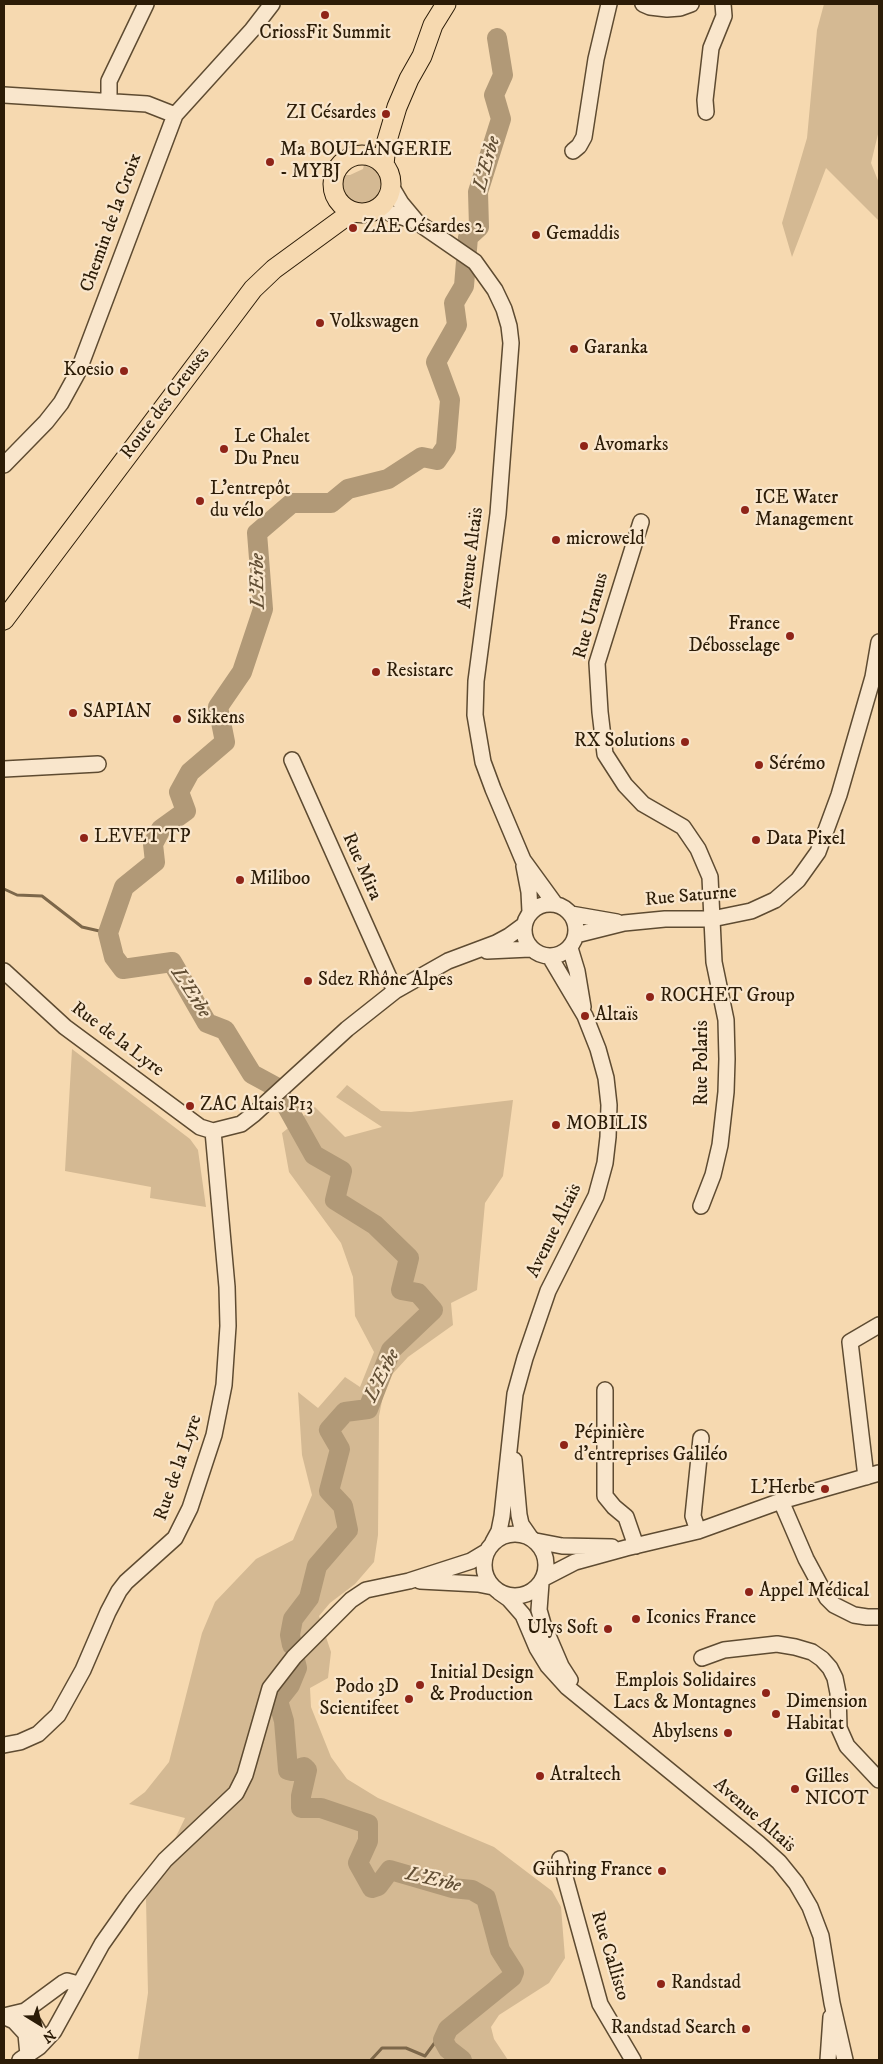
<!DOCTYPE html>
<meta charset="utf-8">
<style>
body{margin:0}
#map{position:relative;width:883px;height:2064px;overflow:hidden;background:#f6d9b0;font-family:"IM FELL DW Pica",serif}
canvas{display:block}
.frame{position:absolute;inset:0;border:5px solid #2c1c07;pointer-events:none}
.north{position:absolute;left:15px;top:1999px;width:50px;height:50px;-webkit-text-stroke:4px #f9e6cc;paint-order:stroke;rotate:144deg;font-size:14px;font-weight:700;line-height:20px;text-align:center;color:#2c1c07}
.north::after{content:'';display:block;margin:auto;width:18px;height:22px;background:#2c1c07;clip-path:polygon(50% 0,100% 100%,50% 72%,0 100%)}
</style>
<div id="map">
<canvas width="883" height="2064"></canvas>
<div class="frame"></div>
<div class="north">N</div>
</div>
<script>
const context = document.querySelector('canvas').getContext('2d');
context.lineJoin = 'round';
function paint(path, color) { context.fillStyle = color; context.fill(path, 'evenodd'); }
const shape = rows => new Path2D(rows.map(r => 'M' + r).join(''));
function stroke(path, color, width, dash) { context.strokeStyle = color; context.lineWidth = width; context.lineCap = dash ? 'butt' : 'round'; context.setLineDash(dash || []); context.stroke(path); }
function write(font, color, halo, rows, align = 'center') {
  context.font = font + ' "IM FELL DW Pica",serif'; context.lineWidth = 4.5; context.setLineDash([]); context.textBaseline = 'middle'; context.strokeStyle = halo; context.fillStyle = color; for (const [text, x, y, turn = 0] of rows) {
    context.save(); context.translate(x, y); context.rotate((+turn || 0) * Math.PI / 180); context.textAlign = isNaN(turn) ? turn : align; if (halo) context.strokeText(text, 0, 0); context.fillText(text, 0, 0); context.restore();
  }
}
paint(shape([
 [824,4,879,4,879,130,871,163,879,183,879,221,826,168,792,257,782,223,807,138,817,30],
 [364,165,368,165,377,171,381,183,378,195,374,200,361,204,354,203,344,194,342,181,344,175,350,175,363,169],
 [72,1049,190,1139,198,1150,206,1207,150,1198,151,1187,65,1171],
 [347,1085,381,1111,411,1112,513,1100,503,1176,485,1203,477,1290,451,1303,453,1325,408,1357,386,1381,379,1416,378,1535,374,1562,355,1584,330,1603,319,1616,331,1652,328,1678,310,1688,311,1707,331,1757,347,1779,378,1798,494,1847,552,1891,561,1907,565,1958,549,1983,499,2015,491,2027,494,2039,508,2060,138,2060,148,1993,146,1899,185,1818,129,1804,145,1792,169,1762,202,1633,215,1602,256,1559,293,1540,312,1495,302,1455,298,1392,318,1408,345,1377,360,1387,374,1352,355,1316,353,1277,341,1243,289,1172,282,1133,315,1107,345,1137,382,1127,336,1097]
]), '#d4b993');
stroke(shape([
 [4,889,17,895,42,896,82,927,108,933],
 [371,2060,382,2048,406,2048,425,2056,436,2041,443,2040]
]), '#7c674a', 3);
stroke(shape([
 [292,1645,290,1635,293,1619,309,1598,317,1566,348,1530,343,1506,329,1491,340,1449,329,1430,345,1412,368,1409,391,1350,433,1310,418,1293,401,1290,409,1258,375,1225,335,1200,342,1171,314,1155,276,1087,252,1074,225,1030,207,1023,172,962,123,969,114,957,108,933,124,887,155,862,153,844,161,829,186,811,179,792,190,772,225,742,218,707,242,672,263,609,257,533,292,503,331,503,348,489,388,479,422,457,437,460,446,447,450,400,436,362,457,325,454,303,464,286,468,237,479,227,478,192,501,119,494,95,503,75,497,38],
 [295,1660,297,1668,290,1685,279,1699,279,1704,284,1721,288,1770,292,1771,304,1767,307,1770,301,1796,301,1808,321,1808,368,1824,368,1841,358,1863,372,1888,378,1886,390,1870,452,1888,472,1890,486,1898,500,1950,514,1972,512,1977,448,2029,443,2040,448,2049,462,2060]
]), '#b19977', 20);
const minor = shape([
 [643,4,650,7,667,9,680,8,691,4],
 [4,95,147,104,175,115],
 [109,101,109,81,146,4],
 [706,112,705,100,711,48,724,16,723,4],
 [573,151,579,146,584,137,596,59,609,4],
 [391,186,401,203,416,221],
 [378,209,417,222,475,262,495,290,504,309,509,326,511,343,498,514,476,681,475,715,483,762,493,789,523,860,555,904],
 [4,465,46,422,61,403,78,372,175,115,252,30,272,4],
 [641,522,597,663,600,712,605,754,625,785,643,804,683,827,698,849,710,877,714,962,726,1020,727,1059,726,1092,720,1145,713,1175,701,1206],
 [292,760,395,991],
 [4,769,98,764],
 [524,866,529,892,530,912],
 '524 930a26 26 0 1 1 52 0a26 26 0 1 1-52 0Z',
 [571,914,617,922],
 [576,935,624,923,665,919,712,919,751,911,775,900,798,880,818,852,839,795,873,677,879,642],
 [570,948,577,971,583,1007],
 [487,951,530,949],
 [4,971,65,1027,200,1127,213,1131,241,1124,254,1114,347,1029,395,991,448,961,496,943,509,936,524,925],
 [605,1390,605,1496,614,1507,626,1517,636,1546],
 [514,1460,519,1515,521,1524,530,1537],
 [866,1477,850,1342,879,1325],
 [781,1501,806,1559,827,1598,834,1605,854,1615,867,1617,879,1617],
 [698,1531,693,1516,701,1438],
 '484 1565a31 31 0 1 1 62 0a31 31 0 1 1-62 0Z',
 [536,1541,562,1546,612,1547],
 [493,1542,499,1531,502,1516,515,1394,525,1358,548,1291,596,1196,605,1163,608,1137,609,1105,606,1078,598,1049,585,1016,550,957],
 [544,1578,575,1562,626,1548,698,1531,781,1501,879,1473],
 [420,1581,478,1584,493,1587],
 [541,1583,539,1610,543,1624,561,1666,570,1680],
 [499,1592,509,1599,523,1615,537,1648,548,1666,567,1687,758,1843,779,1862,796,1883,810,1907,821,1936,832,2003,845,2060],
 [702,1658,724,1650,777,1644,795,1647,812,1652,822,1659,830,1668,835,1678,838,1693,839,1728,847,1746,879,1780],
 [4,1745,20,1742,38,1734,58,1715,83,1670,108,1612,119,1591,126,1582,175,1538,190,1508,214,1435,224,1385,228,1326,227,1287,213,1131],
 [560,1859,600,2004,633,2060],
 [17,2014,27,2017,34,2024,40,2034,41,2045],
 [4,2016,25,2011,63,1983,67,1981,78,1984],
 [5,2017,14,2021,26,2034,28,2055],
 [20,2060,39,2047,54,2031,102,1944,133,1900,165,1860,236,1793,245,1775,270,1688,294,1657,351,1600,366,1590,409,1581,471,1561,486,1552],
 [828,2060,831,2017]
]);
const major = shape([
 '333 184a29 29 0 1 1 58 0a29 29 0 1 1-58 0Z',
 [384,165,386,144,397,107,409,79,422,56,433,25,446,4],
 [4,620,253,289,274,269,352,212]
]);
stroke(minor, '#5e4b31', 18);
stroke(major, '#2c1c07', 21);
stroke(minor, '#f9e6cc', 15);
stroke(major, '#f6d9b0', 19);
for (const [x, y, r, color] of [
 [325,15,5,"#8f2418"],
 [386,114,5,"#8f2418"],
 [270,162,5,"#8f2418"],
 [353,228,5,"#8f2418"],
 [536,235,5,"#8f2418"],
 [320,323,5,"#8f2418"],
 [574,349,5,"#8f2418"],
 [124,371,5,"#8f2418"],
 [584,446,5,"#8f2418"],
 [224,449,5,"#8f2418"],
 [200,501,5,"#8f2418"],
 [745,510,5,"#8f2418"],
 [556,540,5,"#8f2418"],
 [790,636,5,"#8f2418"],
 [376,672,5,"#8f2418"],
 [73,713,5,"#8f2418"],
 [177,719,5,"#8f2418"],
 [685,742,5,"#8f2418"],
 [759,765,5,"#8f2418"],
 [84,838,5,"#8f2418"],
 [756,840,5,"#8f2418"],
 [240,880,5,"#8f2418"],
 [308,981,5,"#8f2418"],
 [650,997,5,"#8f2418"],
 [585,1016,5,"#8f2418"],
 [190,1106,5,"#8f2418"],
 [556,1125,5,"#8f2418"],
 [564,1445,5,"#8f2418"],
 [825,1489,5,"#8f2418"],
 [749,1592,5,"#8f2418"],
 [636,1619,5,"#8f2418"],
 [608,1629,5,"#8f2418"],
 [420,1685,5,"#8f2418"],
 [766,1693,5,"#8f2418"],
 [409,1699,5,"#8f2418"],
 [776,1714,5,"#8f2418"],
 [728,1733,5,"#8f2418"],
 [540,1776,5,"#8f2418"],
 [795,1789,5,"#8f2418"],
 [662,1871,5,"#8f2418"],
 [661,1984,5,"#8f2418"],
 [746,2029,5,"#8f2418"]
]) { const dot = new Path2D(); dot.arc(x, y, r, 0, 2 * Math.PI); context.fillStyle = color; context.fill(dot); stroke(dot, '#f9e6cc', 2); }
write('19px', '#2c1c07', '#f9e6cc', [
 ["CriossFit Summit",325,34,"center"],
 ["ZI Césardes",376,114,"right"],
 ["Ma BOULANGERIE",280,151],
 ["- MYBJ",280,173],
 ["ZAE Césardes 2",363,228],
 ["Gemaddis",546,235],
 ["Volkswagen",330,323],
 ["Garanka",584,349],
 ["Koesio",114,371,"right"],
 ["Le Chalet",234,438],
 ["Du Pneu",234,460],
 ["Avomarks",594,446],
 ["L'entrepôt",210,490],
 ["du vélo",210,512],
 ["ICE Water",755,499],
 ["Management",755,521],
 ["microweld",566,540],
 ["France",780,625,"right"],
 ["Débosselage",780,647,"right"],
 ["Resistarc",386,672],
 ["SAPIAN",83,713],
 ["Sikkens",187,719],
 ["RX Solutions",675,742,"right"],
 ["Sérémo",769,765],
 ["LEVET TP",94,838],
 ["Data Pixel",766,840],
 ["Miliboo",250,880],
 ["Sdez Rhône Alpes",318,981],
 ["ROCHET Group",660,997],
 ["Altaïs",595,1016],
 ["ZAC Altais P13",200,1106],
 ["MOBILIS",566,1125],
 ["Pépinière",574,1434],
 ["d'entreprises Galiléo",574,1456],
 ["L'Herbe",815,1489,"right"],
 ["Appel Médical",759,1592],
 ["Iconics France",646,1619],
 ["Ulys Soft",598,1629,"right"],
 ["Initial Design",430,1674],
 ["& Production",430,1696],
 ["Emplois Solidaires",756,1682,"right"],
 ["Lacs & Montagnes",756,1704,"right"],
 ["Podo 3D",399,1688,"right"],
 ["Scientifeet",399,1710,"right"],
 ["Dimension",786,1703],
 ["Habitat",786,1725],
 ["Abylsens",718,1733,"right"],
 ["Atraltech",550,1776],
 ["Gilles",805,1778],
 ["NICOT",805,1800],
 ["Gühring France",652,1871,"right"],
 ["Randstad",671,1984],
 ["Randstad Search",736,2029,"right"]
], 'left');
write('19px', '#2c1c07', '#f9e6cc', [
 ["Chemin de la Croix",112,223,-70],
 ["Route des Creuses",166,404,-53],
 ["Avenue Altaïs",472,558,-83],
 ["Rue Uranus",592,616,-75],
 ["Rue Mira",361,867,66],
 ["Rue Saturne",691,897,-5],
 ["Rue de la Lyre",117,1040,37],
 ["Rue Polaris",703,1063,-90],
 ["Avenue Altaïs",555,1231,-64],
 ["Rue de la Lyre",179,1468,-71],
 ["Avenue Altaïs",754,1816,41],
 ["Rue Callisto",609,1956,73]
]);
write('italic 20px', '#614e34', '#f9e6cc', [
 ["L'Erbe",488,164,-75],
 ["L'Erbe",259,581,-91],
 ["L'Erbe",190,993,57],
 ["L'Erbe",383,1376,-64],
 ["L'Erbe",433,1881,13]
]);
</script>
